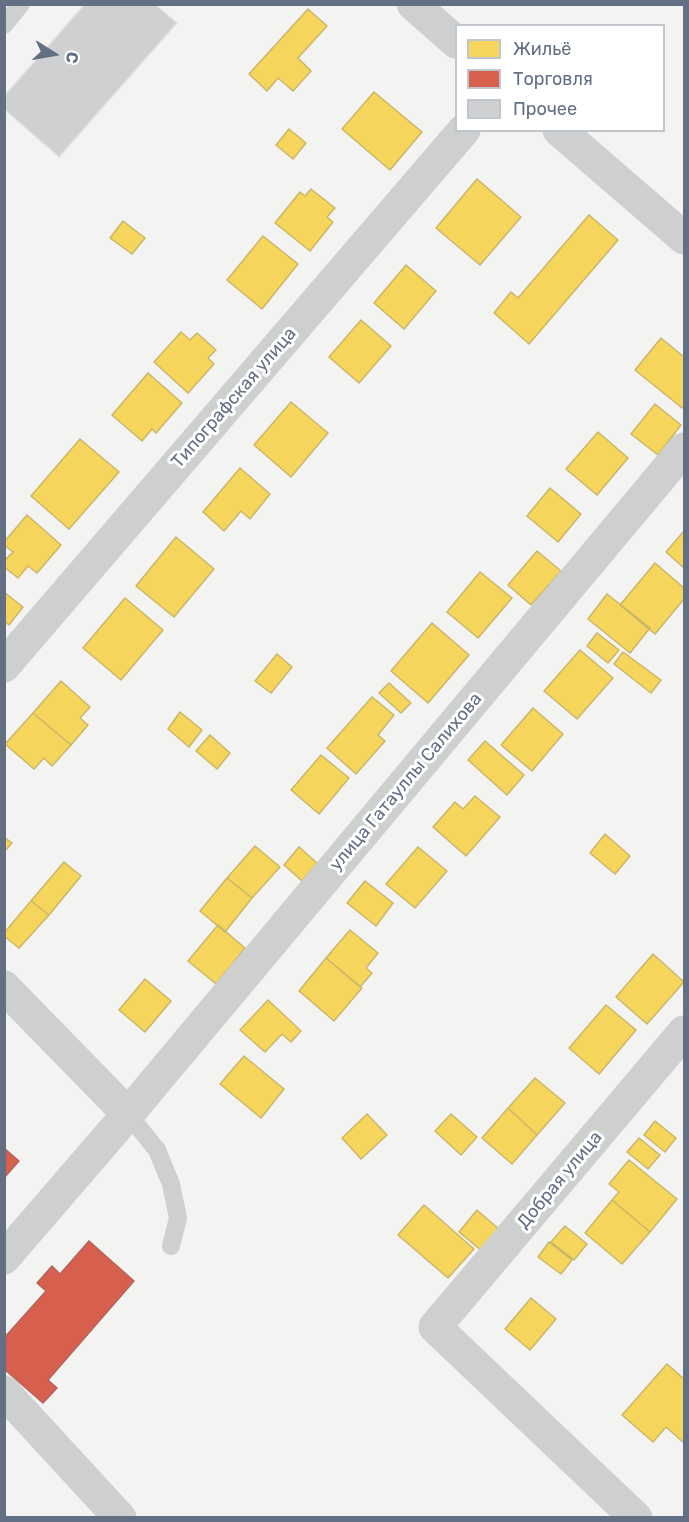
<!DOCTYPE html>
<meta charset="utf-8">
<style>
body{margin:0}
#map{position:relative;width:689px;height:1522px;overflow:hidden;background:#f3f4f2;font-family:Rubik,sans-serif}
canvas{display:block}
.frame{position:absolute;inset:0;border:6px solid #636f83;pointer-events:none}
.legend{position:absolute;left:455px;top:24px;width:210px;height:108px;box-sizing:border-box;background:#fff;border:2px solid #c1c5cd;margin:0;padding:8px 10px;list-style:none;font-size:18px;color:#636f83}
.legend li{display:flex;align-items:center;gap:12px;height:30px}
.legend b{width:30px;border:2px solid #c1c5cd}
.north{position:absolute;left:24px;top:24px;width:60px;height:60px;-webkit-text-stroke:4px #fff;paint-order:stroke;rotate:101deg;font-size:16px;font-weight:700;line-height:24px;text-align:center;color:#636f83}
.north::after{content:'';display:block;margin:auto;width:21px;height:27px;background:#636f83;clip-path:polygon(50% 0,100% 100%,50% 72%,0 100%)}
</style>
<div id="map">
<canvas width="689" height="1522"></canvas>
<div class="frame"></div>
<ul class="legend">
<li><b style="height:16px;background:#f6d55c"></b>Жильё</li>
<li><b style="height:16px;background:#d6604d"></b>Торговля</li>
<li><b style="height:16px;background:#cfd0d1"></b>Прочее</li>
</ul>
<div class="north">С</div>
</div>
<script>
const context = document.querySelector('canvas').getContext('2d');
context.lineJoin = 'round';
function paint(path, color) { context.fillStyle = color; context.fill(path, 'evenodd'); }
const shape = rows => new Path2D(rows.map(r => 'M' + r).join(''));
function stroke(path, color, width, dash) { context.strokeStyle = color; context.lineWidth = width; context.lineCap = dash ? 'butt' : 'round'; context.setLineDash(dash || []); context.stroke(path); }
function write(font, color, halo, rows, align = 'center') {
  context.font = font + ' Rubik,sans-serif'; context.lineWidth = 6; context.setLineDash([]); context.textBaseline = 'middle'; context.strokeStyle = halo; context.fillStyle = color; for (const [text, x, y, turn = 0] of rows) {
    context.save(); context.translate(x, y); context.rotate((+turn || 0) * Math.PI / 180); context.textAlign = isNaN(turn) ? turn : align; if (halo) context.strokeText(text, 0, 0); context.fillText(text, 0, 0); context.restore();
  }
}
const homes = shape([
 [308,9,327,26,298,58,311,71,293,91,278,78,267,91,249,74,308,9],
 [374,92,422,132,390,170,342,129,374,92],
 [289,129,306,143,293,159,276,145,289,129],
 [477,179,521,217,480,265,436,228,477,179],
 [311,189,335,208,327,217,333,222,310,251,275,223,300,192,305,196,311,189],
 [589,215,618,240,529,344,494,313,511,292,518,298,589,215],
 [123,221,145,238,132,254,110,238,123,221],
 [263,236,298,264,262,309,227,280,263,236],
 [406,265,436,291,404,329,374,303,406,265],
 [361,320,391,346,359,383,329,357,361,320],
 [181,332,190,340,197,333,216,350,208,358,214,364,188,393,154,362,181,332],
 [661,338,684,357,684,406,682,408,635,370,661,338],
 [148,373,182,403,156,433,152,429,142,441,112,415,148,373],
 [291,402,328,433,291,477,254,445,291,402],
 [655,404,681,425,658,455,631,434,655,404],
 [598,432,628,458,597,495,566,469,598,432],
 [80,439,119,472,69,529,31,496,80,439],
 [240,468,270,494,250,519,241,511,224,531,203,512,240,468],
 [550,488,581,514,558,542,527,516,550,488],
 [27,515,61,545,37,573,28,566,18,578,4,567,4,561,13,552,4,545,4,542,27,515],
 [684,531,684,568,666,552,684,531],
 [176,537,214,569,174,617,136,586,176,537],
 [537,551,561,571,531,605,508,585,537,551],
 [655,563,684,588,684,599,655,634,620,605,655,563],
 [480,572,512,598,478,638,447,612,480,572],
 [4,592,23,607,9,625,4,621,4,592],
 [607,594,650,628,630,653,588,619,607,594],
 [125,598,163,630,121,680,83,648,125,598],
 [432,623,469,655,428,703,391,671,432,623],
 [597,633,619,650,608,663,587,646,597,633],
 [580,650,613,678,577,719,544,691,580,650],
 [623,652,661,680,651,693,614,664,623,652],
 [277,654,292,667,271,693,255,681,277,654],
 [61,681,90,707,80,718,88,725,71,745,33,713,61,681],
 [389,683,411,703,401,713,379,693,389,683],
 [372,697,394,715,378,735,385,741,356,774,327,748,372,697],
 [533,708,563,734,532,771,501,745,533,708],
 [180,712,202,730,189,747,168,729,180,712],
 [33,713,71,745,52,766,44,758,34,769,5,744,33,713],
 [210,735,230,753,217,769,196,751,210,735],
 [485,741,524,775,507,795,468,760,485,741],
 [321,755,349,778,319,814,291,790,321,755],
 [475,796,500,817,466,856,433,827,455,802,463,809,475,796],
 [605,834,630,856,615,874,590,853,605,834],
 [4,837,12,843,4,852,4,837],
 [255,846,280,867,252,898,227,878,255,846],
 [299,847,317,863,302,881,284,865,299,847],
 [418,847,447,871,415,908,386,884,418,847],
 [64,862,81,876,49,915,31,901,64,862],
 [227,878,252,898,225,932,200,911,227,878],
 [365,881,393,903,376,926,347,903,365,881],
 [31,901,49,915,19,948,4,936,4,933,31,901],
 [218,925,245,948,216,984,188,961,218,925],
 [350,930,378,953,366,968,372,973,360,987,326,958,350,930],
 [653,954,684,982,647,1024,616,997,653,954],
 [326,958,362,988,334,1021,299,991,326,958],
 [145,979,171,1001,145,1032,119,1010,145,979],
 [268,1000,301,1031,291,1042,282,1034,265,1052,240,1030,268,1000],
 [606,1005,636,1030,599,1074,569,1048,606,1005],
 [244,1056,284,1089,261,1118,220,1084,244,1056],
 [535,1078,565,1103,537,1135,508,1108,535,1078],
 [508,1108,537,1135,512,1164,482,1138,508,1108],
 [367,1114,387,1135,361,1159,342,1138,367,1114],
 [451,1114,477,1137,461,1155,435,1131,451,1114],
 [655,1121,676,1138,665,1152,644,1135,655,1121],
 [639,1138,660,1155,648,1169,627,1152,639,1138],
 [629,1160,677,1199,650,1232,612,1200,619,1192,609,1184,629,1160],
 [612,1200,650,1232,622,1264,585,1233,612,1200],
 [424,1205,474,1249,448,1278,398,1235,424,1205],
 [477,1210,500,1230,482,1251,459,1232,477,1210],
 [565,1226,587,1244,574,1260,551,1242,565,1226],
 [549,1242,572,1260,561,1274,538,1257,549,1242],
 [531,1298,556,1319,530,1350,505,1329,531,1298],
 [667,1364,684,1379,684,1443,666,1427,653,1442,622,1415,667,1364]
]);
paint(homes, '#f6d55c');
stroke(homes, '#cab668', 1.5);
const shops = shape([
 [4,1148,19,1161,4,1178,4,1148],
 [89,1241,134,1281,48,1380,57,1388,43,1403,4,1369,4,1338,46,1291,37,1283,52,1266,60,1274,89,1241]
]);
paint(shops, '#d6604d');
stroke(shops, '#b4645d', 1.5);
const building = shape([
 [85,4,155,4,177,23,59,157,4,109,4,96,85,4]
]);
paint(building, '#cfd0d1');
stroke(building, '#e2e3e2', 1.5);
stroke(shape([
 [4,25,21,4],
 [128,1114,157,1150,171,1184,178,1218,171,1246]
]), '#cecfcf', 18);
stroke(shape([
 [413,4,456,42],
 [559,130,684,238],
 [4,666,464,130],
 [4,987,128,1114],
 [4,1258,128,1114,684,449],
 [4,1392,120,1518],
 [636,1518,435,1327,684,1032]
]), '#cecfcf', 33);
write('18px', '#636f83', '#fff', [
 ["Типографская улица",234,398,-49],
 ["улица Гатауллы Салихова",406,782,-50],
 ["Добрая улица",560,1180,-50]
]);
</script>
